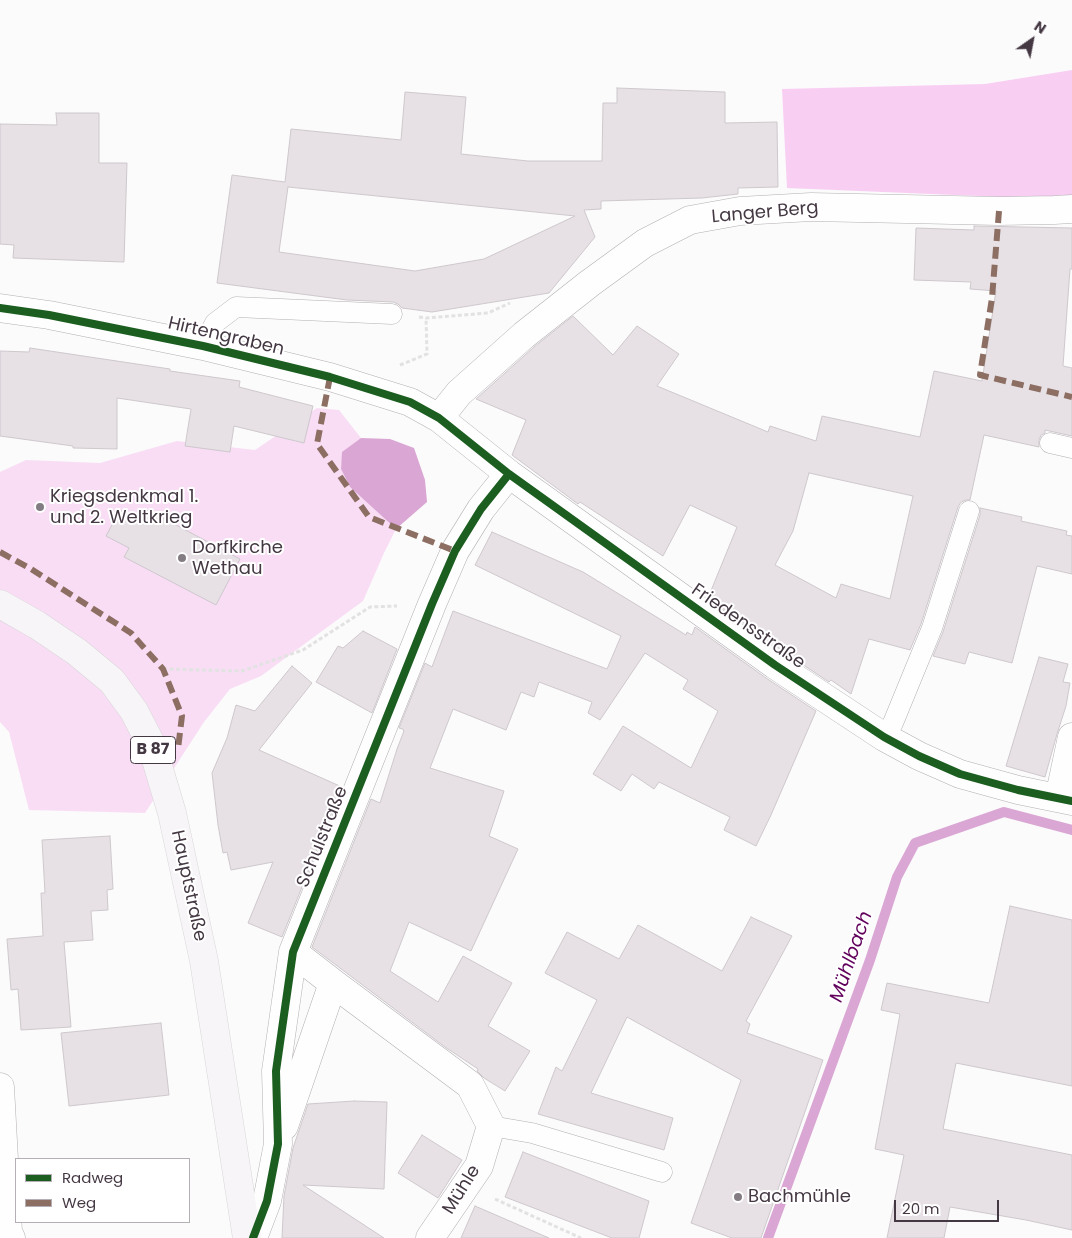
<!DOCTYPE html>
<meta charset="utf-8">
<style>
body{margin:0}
#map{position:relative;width:1072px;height:1238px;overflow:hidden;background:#fbfbfb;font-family:Poppins,sans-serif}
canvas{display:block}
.legend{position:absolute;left:15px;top:1158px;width:175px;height:65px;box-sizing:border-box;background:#fff;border:1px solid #b4afb4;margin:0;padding:6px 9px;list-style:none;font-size:15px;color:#443843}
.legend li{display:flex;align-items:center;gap:10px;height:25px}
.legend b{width:25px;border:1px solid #b4afb4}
.north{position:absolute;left:1007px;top:15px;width:50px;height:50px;-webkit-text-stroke:4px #fff;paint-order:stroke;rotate:33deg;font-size:14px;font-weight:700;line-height:20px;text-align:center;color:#443843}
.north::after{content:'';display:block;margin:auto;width:18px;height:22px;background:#443843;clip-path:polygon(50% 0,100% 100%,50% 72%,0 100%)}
.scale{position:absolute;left:894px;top:1200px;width:105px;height:22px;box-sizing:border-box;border:2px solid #443843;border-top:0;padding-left:6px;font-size:15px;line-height:18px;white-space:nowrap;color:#443843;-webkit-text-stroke:4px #fff;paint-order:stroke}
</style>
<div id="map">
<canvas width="1072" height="1238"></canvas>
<ul class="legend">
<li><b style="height:6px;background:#1b5e20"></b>Radweg</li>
<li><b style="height:6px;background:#8d6e63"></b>Weg</li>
</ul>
<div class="north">N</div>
<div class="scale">20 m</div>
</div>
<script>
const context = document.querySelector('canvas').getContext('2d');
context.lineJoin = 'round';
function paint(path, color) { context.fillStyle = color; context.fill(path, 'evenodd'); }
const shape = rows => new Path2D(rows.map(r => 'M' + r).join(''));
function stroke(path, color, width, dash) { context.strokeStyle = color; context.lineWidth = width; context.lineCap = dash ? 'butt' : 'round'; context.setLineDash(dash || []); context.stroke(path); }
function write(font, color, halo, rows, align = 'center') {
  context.font = font + ' Poppins,sans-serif'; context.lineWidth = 4; context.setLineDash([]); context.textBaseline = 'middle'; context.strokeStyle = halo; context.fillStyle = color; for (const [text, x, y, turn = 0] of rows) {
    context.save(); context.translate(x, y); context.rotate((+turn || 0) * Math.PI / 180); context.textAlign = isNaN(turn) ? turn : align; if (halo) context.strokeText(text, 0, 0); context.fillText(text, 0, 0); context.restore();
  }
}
paint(shape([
 [317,408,339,410,361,438,343,452,341,469,350,487,396,529,384,553,363,601,261,676,230,689,204,722,145,813,29,810,9,732,0,722,0,472,26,460,100,463,177,441,255,450]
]), '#f9ddf5');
paint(shape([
 [1072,70,1072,196,1051,199,787,188,782,89,985,84]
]), '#f9cef3');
paint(shape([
 [361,438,390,439,414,448,425,480,427,502,396,529,350,487,341,469,342,452]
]), '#daa6d4');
stroke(shape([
 [768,1238,870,960,897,877,915,843,1004,812,1072,830]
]), '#daa6d4', 10);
const building = shape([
 [617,88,725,92,725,123,777,122,778,187,738,188,738,194,702,198,601,201,601,209,584,210,595,237,549,293,432,312,402,308,398,304,393,302,347,300,217,283,232,175,285,182,291,129,401,140,405,92,466,97,461,154,528,161,602,161,603,103,617,103,617,88],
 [288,187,575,216,484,259,415,271,279,252,288,187],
 [56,113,99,113,99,163,127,163,124,262,13,258,14,245,0,244,0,124,57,125,56,113],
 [974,226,1072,228,1072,269,1070,269,1063,366,1072,368,1072,436,1045,430,1045,433,1041,435,1039,440,1039,447,984,435,970,500,966,500,961,502,958,507,921,624,910,650,869,639,851,694,831,680,829,682,784,652,708,598,737,527,690,505,663,556,580,502,578,504,512,455,526,420,476,399,534,347,573,316,613,355,637,326,679,354,657,386,768,432,770,426,816,441,822,416,920,437,934,371,982,381,996,291,970,289,971,282,914,280,916,228,974,230,974,226],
 [809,473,913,496,890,599,841,584,836,598,775,565,793,531,809,473],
 [30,348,170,369,170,371,240,381,239,387,313,406,304,443,234,426,230,452,185,446,191,409,117,398,117,449,73,448,73,446,0,436,0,351,29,352,30,348],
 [980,508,1022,517,1021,521,1067,531,1066,535,1072,536,1072,574,1037,566,1012,663,969,652,965,664,933,656,943,632,980,515,980,508],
 [120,510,141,522,148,510,240,559,216,605,124,557,129,548,106,536,120,510],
 [492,532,583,572,686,635,687,632,692,635,695,627,766,678,816,711,771,815,756,846,724,830,730,817,659,782,654,789,632,774,621,791,593,774,623,726,691,768,718,711,683,689,688,680,645,653,600,720,588,713,592,702,539,682,534,697,521,692,506,730,453,709,430,768,504,791,489,836,518,849,471,951,409,922,390,971,438,1002,463,956,512,983,488,1026,530,1051,505,1091,484,1078,477,1071,478,1069,445,1047,312,947,371,799,380,803,397,749,404,731,403,730,403,729,399,728,425,663,432,667,453,611,607,669,621,636,475,565,492,532],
 [363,631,397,649,372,713,316,682,338,646,343,648,363,631],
 [1039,657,1068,664,1063,682,1070,683,1066,706,1057,734,1045,777,1006,766,1039,657],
 [292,666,312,683,259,750,342,787,282,937,248,923,273,862,231,870,227,852,223,853,218,825,212,773,227,738,236,705,255,711,292,666],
 [110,836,113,889,107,890,108,910,91,911,93,940,64,942,71,1027,21,1030,18,989,11,990,7,939,43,936,41,893,45,893,42,840,110,836],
 [1010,906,1072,920,1072,1086,956,1063,943,1129,1072,1155,1072,1230,1026,1220,950,1207,944,1238,887,1238,904,1155,875,1149,900,1014,881,1010,887,983,989,1003,1010,906],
 [751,917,792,936,746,1021,750,1024,747,1033,823,1060,761,1238,732,1238,691,1223,741,1080,627,1017,591,1093,673,1118,664,1150,538,1114,556,1067,562,1071,597,1000,545,973,567,932,619,959,638,925,722,971,751,917],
 [161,1023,169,1095,69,1106,61,1033,161,1023],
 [354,1101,387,1102,384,1189,303,1185,384,1238,282,1238,284,1196,293,1148,308,1104,354,1101],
 [422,1135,462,1160,438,1198,398,1173,422,1135],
 [523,1152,649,1201,639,1238,612,1238,505,1197,523,1152],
 [475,1206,549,1238,461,1238,475,1206]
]);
paint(building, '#e7e1e6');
stroke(building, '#cec8cd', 1);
const lane = shape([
 [203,346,215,323,236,307,392,314],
 [1050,443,1072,448],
 [884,737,893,723,932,628,969,511],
 [491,1126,532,1133,662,1172]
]);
const street = shape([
 [0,308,49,315,203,346,330,377,410,402,439,418,509,474,775,665,884,737,919,756,960,774,1018,790,1072,801],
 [439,418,459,393,524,335,590,283,645,243,690,220,740,211,811,207,999,211,1054,210,1072,209],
 [1059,798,1072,737],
 [293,952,333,983,470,1085,491,1126,479,1166,430,1238],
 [0,1087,8,1232,11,1238],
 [284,1126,333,983],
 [253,1238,267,1201,278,1144,276,1071,293,952,432,604,455,551,481,509,509,474]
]);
const primary = shape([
 [0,604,37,625,77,652,112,681,134,711,152,746,172,813,204,961,247,1238]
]);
stroke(lane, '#b4afb3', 21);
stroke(street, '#b4afb3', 29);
stroke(primary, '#d8d6d8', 29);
stroke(shape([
 [419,317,426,318,488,313,510,303],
 [400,365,427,354,426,318],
 [163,669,242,671,303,650,370,607,397,606],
 [495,1199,581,1238]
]), '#e2e2e2', 3, [4, 2.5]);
stroke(lane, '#fefefe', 20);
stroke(street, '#fefefe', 28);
stroke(primary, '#f8f5f8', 28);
stroke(shape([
 [999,211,992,298,980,375,1072,397],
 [330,377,317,444,369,517,455,551],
 [0,552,31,569,131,633,163,669,182,716,178,749]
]), '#8d6e63', 6, [12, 6]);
stroke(shape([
 [0,308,49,315,203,346,330,377,410,402,439,418,509,474,775,665,884,737,919,756,960,774,1018,790,1072,801],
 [253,1238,267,1201,278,1144,276,1071,293,952,432,604,455,551,481,509,509,474]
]), '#1b5e20', 8);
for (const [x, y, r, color] of [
 [40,507,5,"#847c83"],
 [182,558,5,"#847c83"],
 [738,1197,5,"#847c83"]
]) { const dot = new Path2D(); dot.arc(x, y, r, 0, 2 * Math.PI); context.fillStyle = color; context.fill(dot); stroke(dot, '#fff', 2); }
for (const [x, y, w] of [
 [153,750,45]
]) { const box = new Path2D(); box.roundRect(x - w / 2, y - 13.5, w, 27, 4); context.fillStyle = '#fff'; context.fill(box); stroke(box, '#443843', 1); }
write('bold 16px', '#443843', null, [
 ["B 87",153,750]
]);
write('18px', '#443843', '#fff', [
 ["Langer Berg",765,213,-5],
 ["Hirtengraben",226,337,13],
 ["Friedensstraße",748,627,35],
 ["Schulstraße",323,837,-68],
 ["Hauptstraße",188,886,78],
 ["Mühle",462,1190,-58]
]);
write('18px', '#443843', '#fff', [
 ["Kriegsdenkmal 1.",50,497],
 ["und 2. Weltkrieg",50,518],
 ["Dorfkirche",192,548],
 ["Wethau",192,569],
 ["Bachmühle",748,1197]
], 'left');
write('italic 19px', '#62015c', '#fff', [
 ["Mühlbach",852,957,-71]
]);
</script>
